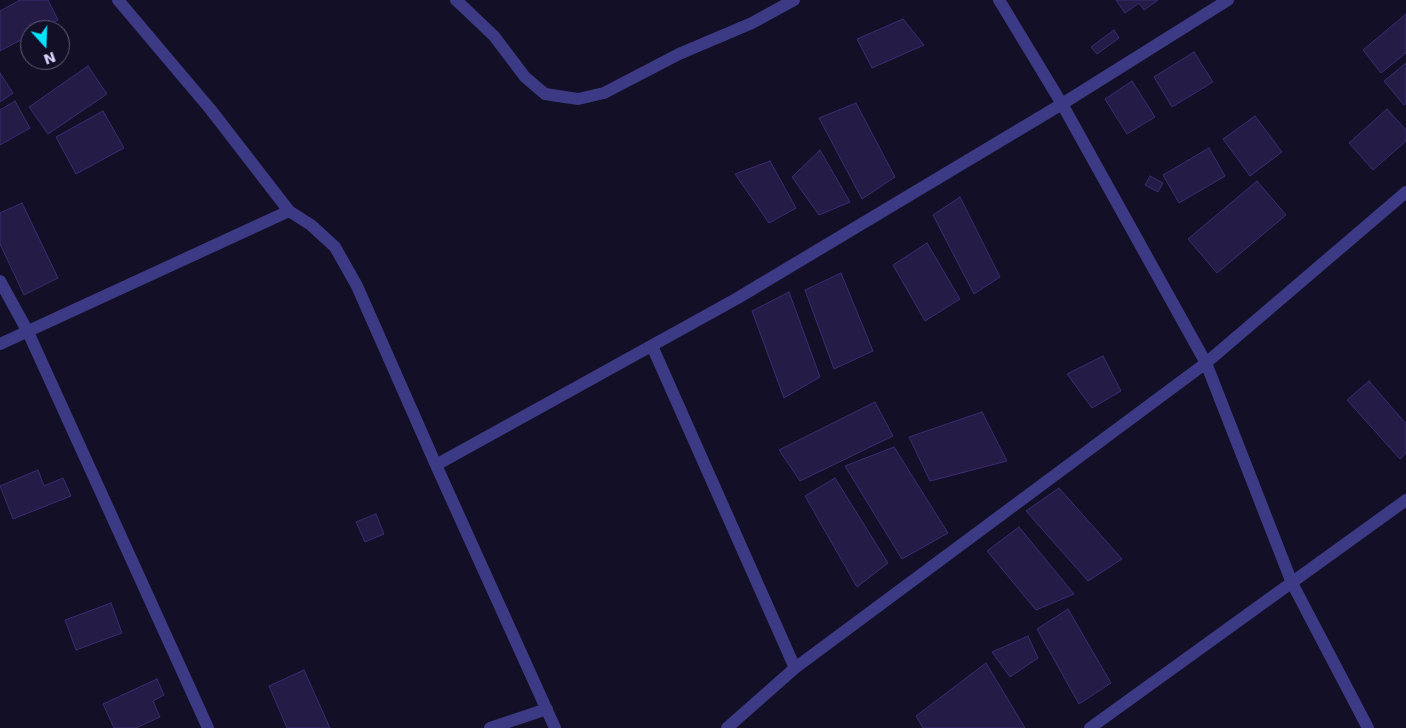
<!DOCTYPE html>
<style>
body{margin:0}
#map{position:relative;width:1406px;height:728px;overflow:hidden;background:#130f26;font-family:"DejaVu Sans",sans-serif}
canvas{display:block}
.north{position:absolute;left:20px;top:20px;width:50px;height:50px;box-sizing:border-box;background:#130f26;border:1px solid #625e7d;border-radius:50%;rotate:160deg;font-size:14px;font-weight:700;line-height:20px;text-align:center;color:#d9d4ff}
.north::after{content:'';display:block;margin:auto;width:18px;height:22px;background:#00e5ff;clip-path:polygon(50% 0,100% 100%,50% 72%,0 100%)}
</style>
<div id="map">
<canvas width="1406" height="728"></canvas>
<div class="north">N</div>
</div>
<script>
const context = document.querySelector('canvas').getContext('2d');
context.lineJoin = 'round';
function paint(path, color) { context.fillStyle = color; context.fill(path, 'evenodd'); }
const shape = rows => new Path2D(rows.map(r => 'M' + r).join(''));
function stroke(path, color, width, dash) { context.strokeStyle = color; context.lineWidth = width; context.lineCap = dash ? 'butt' : 'round'; context.setLineDash(dash || []); context.stroke(path); }
const building = shape([
 [20,0,48,0,58,20,40,30,30,30,30,35,0,51,0,11,20,0],
 [1116,0,1158,0,1144,10,1139,3,1125,13,1116,0],
 [1406,14,1406,53,1381,73,1363,50,1406,14],
 [903,19,924,45,872,68,857,39,903,19],
 [1114,30,1119,38,1097,54,1091,47,1114,30],
 [1194,52,1213,82,1172,107,1154,77,1194,52],
 [1406,63,1406,103,1404,105,1384,81,1406,63],
 [88,66,107,94,48,134,29,107,88,66],
 [0,73,13,93,0,102,0,73],
 [1132,81,1155,117,1127,134,1105,99,1132,81],
 [15,101,30,128,0,145,0,110,15,101],
 [856,103,895,177,862,199,819,118,856,103],
 [1387,109,1406,130,1406,141,1373,170,1349,143,1387,109],
 [103,111,124,148,76,174,56,137,103,111],
 [1255,116,1282,152,1250,176,1223,139,1255,116],
 [1209,148,1225,176,1179,203,1163,175,1209,148],
 [820,150,850,202,819,215,792,177,820,150],
 [770,161,796,208,769,223,735,174,770,161],
 [1150,176,1163,183,1158,192,1145,185,1150,176],
 [1257,181,1286,215,1217,273,1188,239,1257,181],
 [960,197,1000,277,974,294,933,215,960,197],
 [22,203,58,278,24,295,0,244,0,213,22,203],
 [927,243,960,299,925,321,893,265,927,243],
 [841,273,873,351,834,369,805,290,841,273],
 [789,292,820,377,784,398,752,311,789,292],
 [1103,356,1121,391,1092,408,1067,374,1103,356],
 [1369,381,1406,424,1406,453,1400,459,1347,400,1369,381],
 [875,402,893,436,800,481,779,450,875,402],
 [982,412,1007,461,930,481,909,437,982,412],
 [894,447,948,533,902,559,845,466,894,447],
 [38,470,44,486,63,478,71,496,13,519,0,486,38,470],
 [835,478,888,563,857,587,805,496,835,478],
 [1059,488,1122,559,1088,581,1026,511,1059,488],
 [376,514,384,534,365,542,356,522,376,514],
 [1019,527,1074,594,1036,610,987,551,1019,527],
 [111,603,122,633,76,650,65,620,111,603],
 [1068,609,1111,683,1079,704,1037,629,1068,609],
 [1028,636,1038,658,1010,677,992,652,1028,636],
 [986,663,1025,728,923,728,916,716,986,663],
 [304,670,330,728,287,728,269,686,304,670],
 [157,679,164,695,153,701,160,717,136,728,114,728,103,704,157,679]
]);
paint(building, '#241b47');
stroke(building, '#3b2d73', 1);
stroke(shape([
 [118,0,211,110,289,211],
 [456,0,494,36,525,77,545,94,578,99,604,93,679,54,752,23,794,0],
 [999,0,1062,104,1206,363,1292,583,1368,728],
 [0,281,28,332,208,728],
 [0,344,289,211,311,225,335,247,357,286,436,465,555,728],
 [652,346,795,668],
 [436,465,736,299,1062,104,1228,0],
 [490,728,547,709],
 [727,728,795,668,1206,363,1406,192],
 [1090,728,1406,500]
]), '#3d3a85', 12);
</script>
